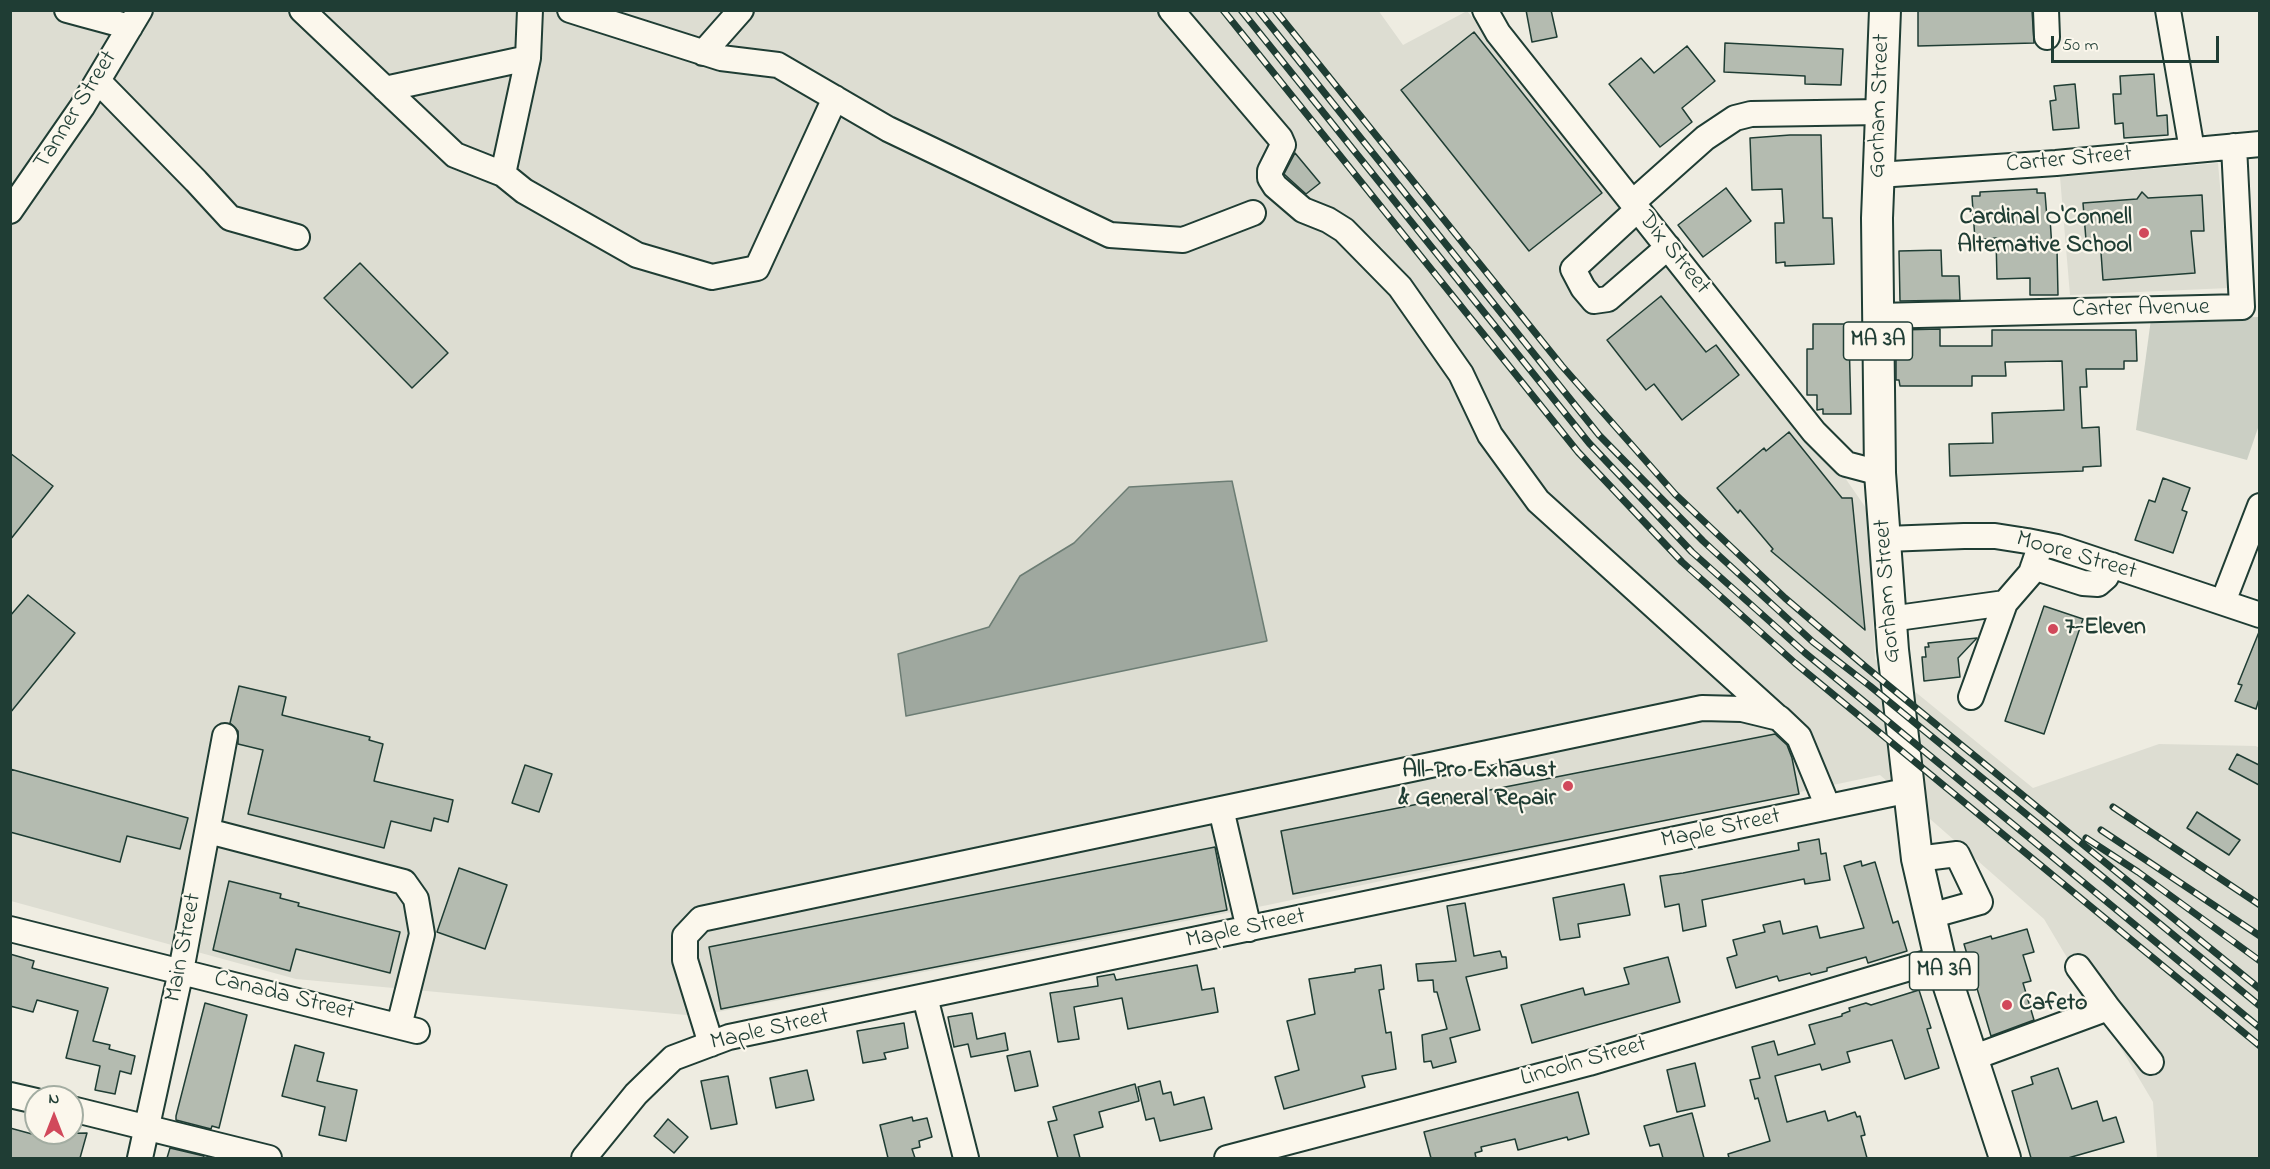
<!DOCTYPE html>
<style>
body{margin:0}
#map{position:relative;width:2270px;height:1169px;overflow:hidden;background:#eeece1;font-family:"Indie Flower",sans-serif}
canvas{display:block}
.frame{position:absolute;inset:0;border:12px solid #1f3d34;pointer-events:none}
.north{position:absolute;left:24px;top:1085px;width:60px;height:60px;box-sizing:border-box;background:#fbf7ec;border:2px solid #a3ada2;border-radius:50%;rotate:0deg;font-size:16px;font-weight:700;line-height:24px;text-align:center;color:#1f3d34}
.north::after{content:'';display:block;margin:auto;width:21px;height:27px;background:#d1495b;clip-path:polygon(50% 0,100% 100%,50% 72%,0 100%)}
.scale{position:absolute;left:2051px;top:36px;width:168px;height:27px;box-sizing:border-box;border:3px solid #1f3d34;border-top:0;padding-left:8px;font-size:18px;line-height:21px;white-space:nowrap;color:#1f3d34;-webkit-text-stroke:4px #fbf7ec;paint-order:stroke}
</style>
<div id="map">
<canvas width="2270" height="1169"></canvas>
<div class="frame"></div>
<div class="north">N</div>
<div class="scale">50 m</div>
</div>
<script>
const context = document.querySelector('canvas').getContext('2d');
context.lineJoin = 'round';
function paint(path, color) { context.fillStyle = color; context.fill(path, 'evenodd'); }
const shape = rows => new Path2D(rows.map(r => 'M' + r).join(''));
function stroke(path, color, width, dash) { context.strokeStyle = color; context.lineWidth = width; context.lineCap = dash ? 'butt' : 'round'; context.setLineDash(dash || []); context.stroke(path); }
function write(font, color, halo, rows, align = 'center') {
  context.font = font + ' "Indie Flower",sans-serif'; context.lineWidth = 4.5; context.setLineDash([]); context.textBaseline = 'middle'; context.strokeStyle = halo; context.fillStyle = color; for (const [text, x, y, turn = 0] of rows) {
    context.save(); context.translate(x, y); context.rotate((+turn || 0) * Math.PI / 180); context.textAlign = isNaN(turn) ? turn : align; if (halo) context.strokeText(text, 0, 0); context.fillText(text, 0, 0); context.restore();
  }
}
paint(shape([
 [1378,10,1403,45,1467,11,1816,436,1868,511,1875,659,2033,788,2159,744,2256,746,2259,748,2259,1158,2157,1158,2153,1102,2044,919,1880,775,1268,905,697,1016,296,979,11,901,10,11],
 [2218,163,2229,288,2070,295,2060,177]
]), '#ddddd2');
paint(shape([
 [2259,317,2259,425,2247,460,2136,430,2151,319]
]), '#cbcfc4');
const water = shape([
 [1232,481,1267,641,906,716,898,654,989,627,1020,576,1074,543,1129,487,1232,481]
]);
paint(water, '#9fa89f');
stroke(water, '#6c7d74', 1.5);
const building = shape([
 [1526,10,1551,10,1557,37,1532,42,1526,10],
 [1918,10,2032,10,2034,43,1918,46,1918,10],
 [1474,32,1602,193,1529,251,1401,90,1474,32],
 [1725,43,1843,49,1841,85,1805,84,1805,76,1724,72,1725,43],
 [1687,46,1715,81,1682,108,1692,122,1660,147,1609,84,1641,58,1654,73,1687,46],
 [2154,74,2157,116,2167,115,2168,135,2124,138,2123,123,2115,124,2113,94,2121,94,2120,76,2154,74],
 [2075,84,2079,128,2053,130,2050,101,2056,100,2054,86,2075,84],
 [1790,135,1821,135,1823,218,1832,218,1834,264,1785,266,1785,262,1776,263,1775,223,1784,223,1782,189,1752,190,1750,138,1790,135],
 [1295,153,1320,183,1306,194,1284,174,1295,153],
 [1726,188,1751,221,1703,257,1678,225,1726,188],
 [2037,189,2037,193,2045,193,2047,218,2050,218,2052,249,2057,249,2058,295,2030,295,2030,278,1997,279,1996,238,1975,240,1972,196,1980,196,1980,192,2037,189],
 [2142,192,2148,198,2202,195,2204,231,2191,231,2195,273,2103,280,2100,239,2086,240,2083,203,2137,199,2142,192],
 [1941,250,1942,276,1959,276,1960,300,1900,301,1899,251,1941,250],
 [360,263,448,353,412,388,324,298,360,263],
 [1661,296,1706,352,1716,345,1739,375,1682,420,1654,384,1646,390,1607,340,1661,296],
 [1813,324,1846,324,1846,336,1849,336,1851,414,1823,414,1823,409,1817,410,1817,395,1807,395,1807,349,1813,349,1813,324],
 [1940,329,1940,346,1992,346,1992,330,2136,330,2137,361,2124,361,2124,369,2086,369,2087,387,2080,387,2082,428,2099,427,2101,466,2083,467,2083,471,1950,476,1949,444,1993,443,1992,413,2064,410,2062,361,2005,362,2006,376,1972,376,1972,386,1900,386,1899,380,1896,380,1896,352,1900,352,1899,330,1940,329],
 [1789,432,1842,498,1852,498,1865,630,1771,551,1773,549,1740,510,1738,513,1717,488,1764,448,1766,451,1789,432],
 [10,453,53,486,10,540,10,453],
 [2163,478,2190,488,2182,510,2187,512,2173,553,2135,540,2149,500,2155,502,2163,478],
 [28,595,75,633,10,713,10,616,28,595],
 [2044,606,2083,619,2044,734,2005,721,2044,606],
 [2259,632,2259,699,2256,709,2235,701,2242,685,2238,684,2259,632],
 [1977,638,1958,658,1960,677,1924,681,1922,657,1926,657,1925,647,1929,647,1928,643,1977,638],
 [239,686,286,697,282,715,370,737,369,740,383,744,374,781,453,800,448,822,434,818,431,831,391,821,384,848,248,814,263,750,238,744,238,731,230,723,239,686],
 [1775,734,1787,745,1792,758,1799,794,1293,894,1281,831,1775,734],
 [2237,754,2259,765,2259,785,2229,769,2237,754],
 [525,765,552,774,539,812,512,803,525,765],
 [10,769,188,818,180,849,127,836,120,862,10,832,10,769],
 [2197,812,2240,840,2229,855,2187,828,2197,812],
 [1819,839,1821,854,1826,853,1830,880,1805,884,1804,879,1702,900,1706,926,1683,931,1679,904,1665,907,1660,876,1683,873,1799,850,1798,843,1819,839],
 [1215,847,1227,910,721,1009,709,947,1215,847],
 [1861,861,1862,866,1875,862,1893,923,1898,921,1907,951,1868,963,1866,957,1827,968,1827,971,1811,975,1810,973,1779,981,1777,976,1736,988,1727,958,1737,955,1733,940,1765,932,1763,925,1780,921,1783,934,1817,926,1820,938,1864,928,1844,866,1861,861],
 [459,868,507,885,485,949,437,932,459,868],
 [229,881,281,894,280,898,299,903,298,906,400,932,390,973,296,949,290,971,213,950,229,881],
 [1624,884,1630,915,1578,924,1580,937,1560,940,1553,898,1624,884],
 [1465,903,1474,956,1500,951,1502,957,1506,957,1507,968,1466,977,1480,1030,1450,1038,1456,1062,1433,1068,1431,1061,1424,1062,1422,1035,1447,1029,1437,992,1434,992,1433,980,1418,981,1416,964,1456,961,1447,906,1465,903],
 [2027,929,2034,952,2023,955,2031,981,2023,983,2034,1020,1991,1036,1964,944,1991,936,1992,939,2027,929],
 [10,954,34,961,32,968,108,988,93,1041,110,1045,109,1049,135,1056,131,1074,120,1071,115,1094,95,1090,100,1066,66,1058,78,1011,37,1000,33,1012,10,1006,10,954],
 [1668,957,1680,1002,1532,1043,1521,1005,1583,988,1585,995,1629,984,1624,968,1668,957],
 [1197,965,1202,990,1214,988,1218,1012,1128,1029,1122,998,1074,1007,1079,1039,1058,1042,1050,993,1098,986,1097,977,1114,974,1116,980,1197,965],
 [1381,965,1384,989,1379,990,1386,1033,1391,1032,1396,1069,1362,1076,1365,1087,1284,1109,1275,1077,1299,1070,1287,1021,1315,1014,1309,979,1355,972,1355,969,1381,965],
 [1919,990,1931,1028,1927,1029,1939,1068,1905,1079,1892,1040,1847,1052,1850,1062,1822,1070,1820,1064,1775,1076,1787,1122,1825,1111,1828,1121,1855,1112,1857,1117,1860,1116,1865,1135,1861,1136,1867,1158,1729,1158,1728,1154,1770,1141,1758,1098,1755,1099,1750,1080,1760,1078,1752,1047,1774,1041,1778,1055,1815,1044,1809,1025,1842,1016,1842,1014,1850,1011,1849,1008,1866,1003,1871,1005,1919,990],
 [205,1003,247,1015,219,1128,212,1126,211,1129,176,1120,176,1116,205,1003],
 [972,1013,977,1039,1005,1033,1008,1050,971,1057,968,1044,954,1047,948,1017,972,1013],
 [904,1023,908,1048,884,1053,886,1059,863,1063,857,1031,904,1023],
 [295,1045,324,1053,317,1081,357,1090,346,1141,319,1135,325,1107,282,1096,295,1045],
 [1030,1051,1038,1086,1015,1091,1007,1056,1030,1051],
 [1695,1063,1705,1106,1677,1112,1667,1070,1695,1063],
 [2058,1068,2072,1109,2097,1101,2103,1121,2116,1117,2124,1142,2068,1158,2031,1158,2012,1091,2033,1084,2031,1077,2058,1068],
 [807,1070,814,1100,776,1108,770,1078,807,1070],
 [728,1076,737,1124,711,1129,701,1081,728,1076],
 [1160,1081,1163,1094,1171,1092,1174,1105,1204,1097,1212,1129,1160,1141,1154,1118,1146,1120,1138,1087,1160,1081],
 [1135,1084,1139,1101,1099,1112,1103,1127,1074,1135,1080,1158,1058,1158,1048,1122,1057,1120,1053,1107,1135,1084],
 [1578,1092,1589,1134,1568,1140,1567,1137,1518,1150,1515,1139,1481,1147,1482,1151,1475,1153,1476,1158,1431,1158,1424,1132,1578,1092],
 [1692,1113,1704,1158,1663,1158,1659,1144,1650,1146,1644,1126,1692,1113],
 [912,1117,913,1121,927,1118,932,1137,919,1141,920,1147,912,1149,915,1158,888,1158,880,1125,912,1117],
 [668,1119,688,1137,674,1153,654,1136,668,1119],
 [10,1128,32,1134,87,1133,80,1158,10,1158,10,1128],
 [170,1148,204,1156,203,1158,167,1158,170,1148]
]);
paint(building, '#b4bbb0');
stroke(building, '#1f3d34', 1.5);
const minor = shape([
 [67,10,130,27],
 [302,10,455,155,503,174,528,58,530,10],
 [570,10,721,58,778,65,888,129,1110,235,1183,240,1253,213],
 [1171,10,1280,138,1283,145,1270,171,1270,178,1275,186,1303,210,1328,220,1344,230,1400,287,1461,374,1490,435,1538,501,1777,717],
 [1485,10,1498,33,1814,432,1846,464,1880,473],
 [2046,10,2047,37],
 [2168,10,2192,150],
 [703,53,741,10],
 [98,81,196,181,230,218,297,237],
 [385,89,528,58],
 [503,174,524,191,637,255,712,277,757,268,835,98],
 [1878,175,2056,163,2260,144],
 [1632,203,1705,138,1735,118,1751,114,1881,112],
 [1637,210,1573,269,1583,288,1594,301,1608,299,1668,247],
 [10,211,82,107,140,10],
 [1878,316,2242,307,2234,146],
 [1886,539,1964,536,1995,536,2027,541,2057,547,2260,615],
 [2033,567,2083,583,2098,584,2106,577,2112,565],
 [2223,602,2260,506],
 [1890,619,2005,603,2031,573,2041,544],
 [1971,697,2005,603],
 [1221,809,1249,929],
 [208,831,404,882,416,899,422,934,399,1026],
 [1917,859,1957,854,1980,902,1930,916],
 [10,929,417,1031],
 [925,997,966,1158],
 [2108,1008,2151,1062],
 [711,1044,685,960,685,936,701,919,1221,809,1702,708,1742,709,1779,718,1799,737,1828,807],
 [1972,1058,2108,1008,2078,967],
 [10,1095,36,1101],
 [72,1109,269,1158],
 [140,1158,181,971,225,736],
 [584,1158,636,1094,673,1058,729,1037,1910,790],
 [1227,1158,1589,1063,1940,959]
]);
const major = shape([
 [1885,10,1877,218,1880,473,1893,650,1917,859,1940,959,2005,1158]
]);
stroke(minor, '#1f3d34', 28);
stroke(major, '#1f3d34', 34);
stroke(minor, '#fbf7ec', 24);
stroke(major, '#fbf7ec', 30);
const rail = shape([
 [1223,10,1578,452,1682,562,1795,663,2260,1046],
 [1241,10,1589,443,1692,552,1804,652,2260,1028],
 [1258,10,1599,435,1703,541,1813,642,1870,686,2260,1006],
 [1275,10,1562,366,1675,494,1785,598,1867,668,2260,989],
 [2113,807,2260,905],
 [2101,830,2260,936],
 [2086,838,2138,872,2260,961]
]);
stroke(rail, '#1f3d34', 7);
stroke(rail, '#fbf7ec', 4.5, [14]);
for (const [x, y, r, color] of [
 [2144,233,6,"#d1495b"],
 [2053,629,6,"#d1495b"],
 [1568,786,6,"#d1495b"],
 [2007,1005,6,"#d1495b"]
]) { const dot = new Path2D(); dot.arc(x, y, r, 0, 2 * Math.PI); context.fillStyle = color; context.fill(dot); stroke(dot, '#fbf7ec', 2); }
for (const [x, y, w] of [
 [1878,341,69],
 [1944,971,69]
]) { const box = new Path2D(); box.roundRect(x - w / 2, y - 19, w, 38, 4.5); context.fillStyle = '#fbf7ec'; context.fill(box); stroke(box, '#1f3d34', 1.5); }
write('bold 22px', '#1f3d34', null, [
 ["MA 3A",1878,341],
 ["MA 3A",1944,971]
]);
write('24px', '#1f3d34', '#fbf7ec', [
 ["Gorham Street",1881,106,-88],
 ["Tanner Street",77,111,-58],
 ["Carter Street",2069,161,-5],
 ["Dix Street",1673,254,51],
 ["Carter Avenue",2141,310,-1],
 ["Moore Street",2076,557,16],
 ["Gorham Street",1889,591,-94],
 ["Maple Street",1721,830,-12],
 ["Maple Street",1246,930,-12],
 ["Main Street",185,948,-79],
 ["Canada Street",284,997,14],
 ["Maple Street",770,1031,-13],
 ["Lincoln Street",1584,1063,-16]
]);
write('bold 24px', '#1f3d34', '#fbf7ec', [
 ["Cardinal O'Connell",2132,219],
 ["Alternative School",2132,247],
 ["7-Eleven",2065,629,"left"],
 ["All-Pro Exhaust",1556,772],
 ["& General Repair",1556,800],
 ["Cafeto",2019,1005,"left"]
], 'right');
</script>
